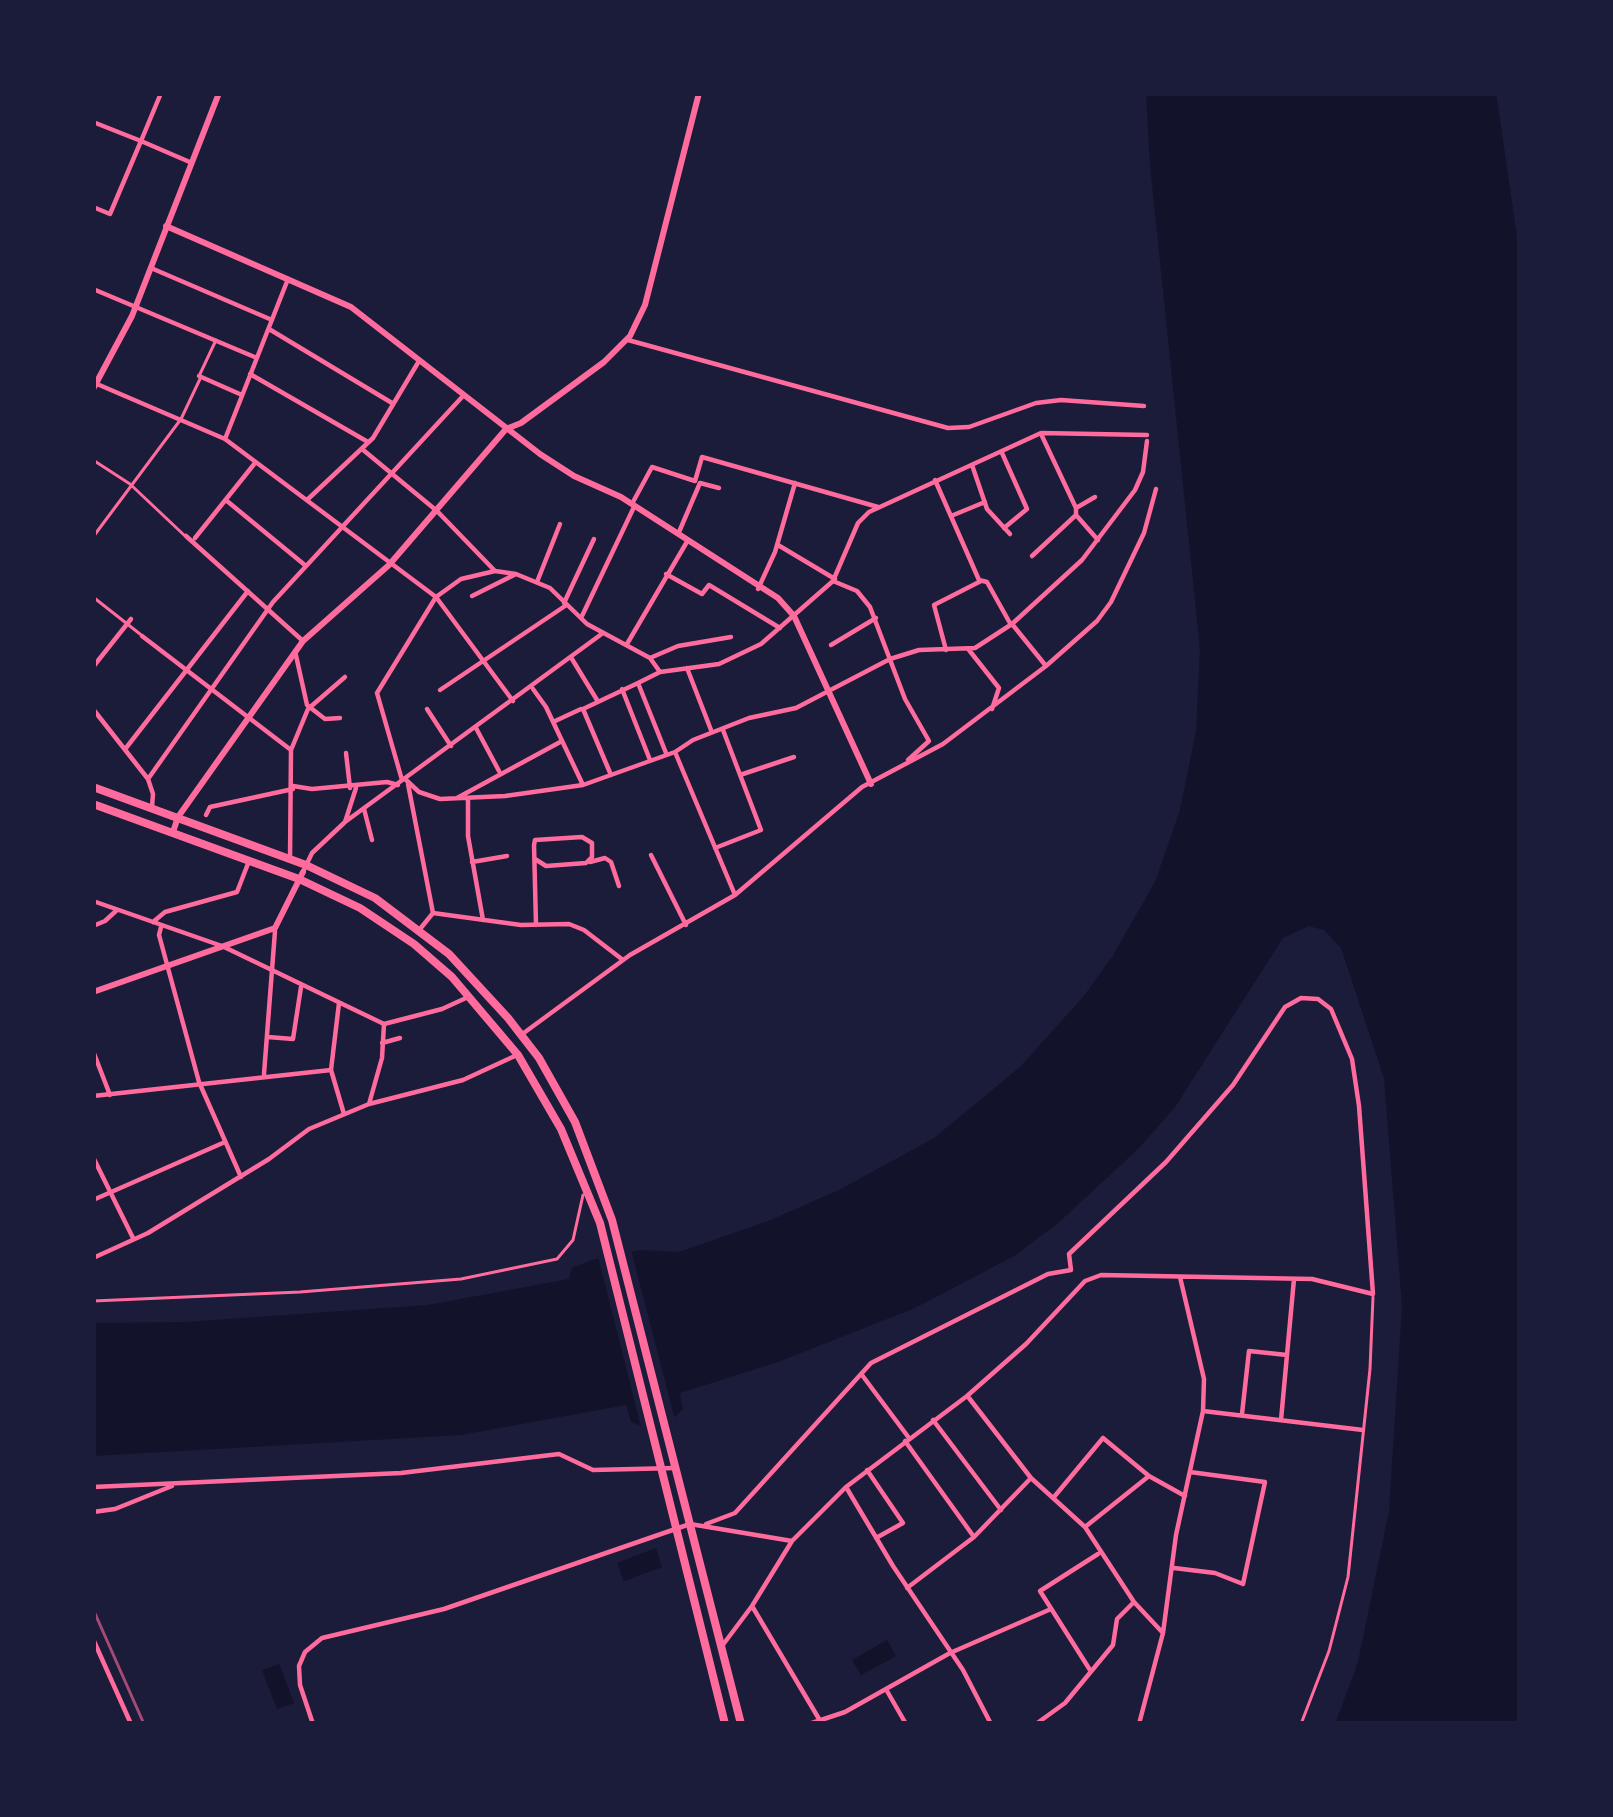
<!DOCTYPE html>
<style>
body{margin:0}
#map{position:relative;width:1613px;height:1817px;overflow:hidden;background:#1b1b3a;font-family:"Work Sans",sans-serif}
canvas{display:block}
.frame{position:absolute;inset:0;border:96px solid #1b1b3a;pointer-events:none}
</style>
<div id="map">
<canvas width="1613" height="1817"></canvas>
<div class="frame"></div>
</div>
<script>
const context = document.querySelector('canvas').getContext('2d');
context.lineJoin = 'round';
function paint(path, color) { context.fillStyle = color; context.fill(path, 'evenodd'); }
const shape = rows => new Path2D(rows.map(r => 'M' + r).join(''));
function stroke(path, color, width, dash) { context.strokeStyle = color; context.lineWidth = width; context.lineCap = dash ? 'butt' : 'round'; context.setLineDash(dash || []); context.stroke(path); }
paint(shape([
 [1146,93,1496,93,1520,257,1520,1724,1335,1724,1358,1662,1389,1511,1402,1306,1384,1078,1341,948,1324,930,1309,926,1283,938,1175,1107,1138,1149,1057,1224,1014,1256,915,1308,778,1362,680,1393,683,1409,675,1417,639,1425,631,1422,626,1405,461,1435,93,1456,93,1323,185,1322,428,1305,569,1279,572,1268,592,1260,641,1250,679,1252,771,1220,841,1189,934,1138,1020,1067,1083,997,1112,957,1155,882,1180,810,1196,731,1200,649,1150,165],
 [656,1548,662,1567,624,1581,617,1563],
 [887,1640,896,1656,861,1675,852,1660],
 [279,1664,294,1703,277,1709,262,1670]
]), '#12122b');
paint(shape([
 [630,1246,676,1423,642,1431,597,1253]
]), '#1b1b3a');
stroke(shape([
 [200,374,216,340],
 [93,460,130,484,184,535],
 [93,537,181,419,200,379],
 [93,597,140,634],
 [93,1301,300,1292,461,1279,557,1259,573,1240,583,1195],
 [1301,1724,1329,1651,1348,1577,1370,1369,1373,1297]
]), '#ff6b9d', 3);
stroke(shape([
 [161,93,141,141,192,163],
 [93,96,94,93],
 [93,122,141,141,110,214,93,207],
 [151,268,272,320],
 [93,289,257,358],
 [269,329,392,403],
 [628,340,948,428,969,427,1036,403,1061,400,1144,406],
 [250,374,368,442],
 [199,376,242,395],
 [97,384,225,439,436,597,513,701],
 [1042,436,1076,508,1076,515,1098,540],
 [225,439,288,279],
 [362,449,437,511,495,571,516,574,550,588,587,624,650,658,660,672,638,683,666,753],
 [1002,453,1027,509,1004,528],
 [972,465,987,509,1010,534],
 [935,480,979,580,987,582,1011,625],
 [700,483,719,488],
 [307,500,373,438,419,361],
 [227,501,306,566],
 [633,502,652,467,695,481,702,457,878,507],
 [1076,508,1095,497],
 [951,516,985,502],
 [679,532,700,483],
 [186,536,303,641],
 [195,538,255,463],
 [778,545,835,579],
 [1032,556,1076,515],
 [666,574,702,594,709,585,780,628],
 [833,581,857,591,870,607,905,699,929,741,908,760],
 [537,582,560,524],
 [758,589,775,552,795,483],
 [472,596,516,574],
 [564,603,594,539],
 [582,616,634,507],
 [1012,624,1046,666],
 [142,636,291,750,290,859],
 [627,644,688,540],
 [831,645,876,618],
 [946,650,934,605,981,581],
 [969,650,999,688,992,709],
 [295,651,307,705,325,719,340,718],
 [650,658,678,646,731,637],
 [572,659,597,700],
 [93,667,131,619],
 [687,668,711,730],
 [660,672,719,664,761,644,833,581,858,523,869,512,1041,433,1147,435],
 [533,689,546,707,583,785],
 [622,689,650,760],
 [440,690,565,606],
 [93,709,148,779,153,794,152,807],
 [427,709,451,746],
 [553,722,581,709],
 [476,728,499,771],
 [126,748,248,591],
 [291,750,308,709,345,677],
 [675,752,735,895],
 [346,753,350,788],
 [611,775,583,709,638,683],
 [740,775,794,757],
 [148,779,273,602,463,396],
 [405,779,419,792,440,799,505,796,583,785,675,752,693,740,749,718,796,708,890,659,919,650,975,648,1012,624,1082,560,1135,490,1143,472,1147,441],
 [402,780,377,693,436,597,461,579,495,571],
 [408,784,433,913,420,929],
 [293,786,312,789,387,782,398,785],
 [457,798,562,741],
 [468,799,468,836,483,920],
 [364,809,372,840],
 [206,815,210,807,293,789],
 [345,822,356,788],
 [715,848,761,830,723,730],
 [651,855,686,925],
 [535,859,546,866,586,863,592,857,592,843,582,837,535,840,534,845,536,925],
 [472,862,507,856],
 [590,862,605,858,611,862,619,886],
 [303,872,312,853,345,822,603,633],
 [93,901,222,946,384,1024,442,1009,466,998],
 [433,913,521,925,569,924,584,930,623,960],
 [153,922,165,912,237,892,249,861],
 [93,926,105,921,117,910],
 [161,927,159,935,199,1082,241,1177],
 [339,1003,331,1070,344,1114],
 [521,1035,630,955,735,895,862,787,943,744,1046,666,1097,621,1111,602,1144,533,1156,489],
 [268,1037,293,1039,301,987],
 [382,1043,400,1038],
 [93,1051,110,1095],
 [264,1074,275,931],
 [93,1096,331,1070],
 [369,1104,382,1058,384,1024],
 [93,1157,133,1238],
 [93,1200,225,1142],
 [93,1258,148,1233,269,1159,309,1129,369,1104,463,1080,517,1055],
 [862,1375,909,1438],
 [969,1398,1031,1478,1085,1527,1134,1602,1163,1633],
 [1203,1411,1363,1430],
 [1242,1414,1249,1351,1287,1355],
 [933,1420,1001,1510],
 [1281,1420,1294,1279],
 [905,1441,974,1537],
 [867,1470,903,1523,876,1538],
 [93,1487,401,1473,559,1454,593,1470,675,1468],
 [846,1487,893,1566,963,1670,991,1724],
 [1054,1497,1103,1438,1149,1476,1185,1496],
 [93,1512,115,1509,172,1486],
 [706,1524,735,1513,871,1363,1048,1274,1071,1270,1069,1254,1166,1162,1233,1085,1285,1007,1301,998,1318,999,1331,1009,1352,1059,1359,1106,1373,1294,1312,1279,1101,1275,1085,1281,1026,1344,967,1396,846,1487,792,1541,752,1606,722,1646],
 [1085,1527,1149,1476],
 [1174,1568,1215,1573,1243,1584,1265,1482,1190,1472],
 [907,1588,974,1537,1031,1478],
 [752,1606,822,1724],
 [93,1639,131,1724],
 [1090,1670,1040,1591,1098,1554],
 [887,1691,906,1724],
 [313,1724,300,1685,299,1666,305,1652,322,1638,444,1609,690,1524,792,1541],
 [809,1724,845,1712,950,1653,1051,1609],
 [1036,1724,1065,1703,1113,1645,1117,1619,1134,1602],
 [1139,1724,1163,1633,1176,1535,1203,1411,1204,1379,1180,1277]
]), '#ff6b9d', 4.5);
stroke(shape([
 [166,226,351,307,540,454,574,476,621,497,778,598,794,616,871,784],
 [93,389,132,316,219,93],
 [173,832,178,817,303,641,389,565,506,429,521,423,604,362,630,336,645,305,699,93],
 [93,992,275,928,303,872]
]), '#ff6b9d', 6);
stroke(shape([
 [93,787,306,865,375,898,449,954,508,1018,539,1058,575,1122,612,1220,741,1724],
 [93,804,299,879,360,908,414,944,452,977,518,1055,561,1129,600,1223,725,1724]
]), '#ff6b9d', 8);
stroke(shape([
 [93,1609,144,1724]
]), '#a44b75', 3);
</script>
